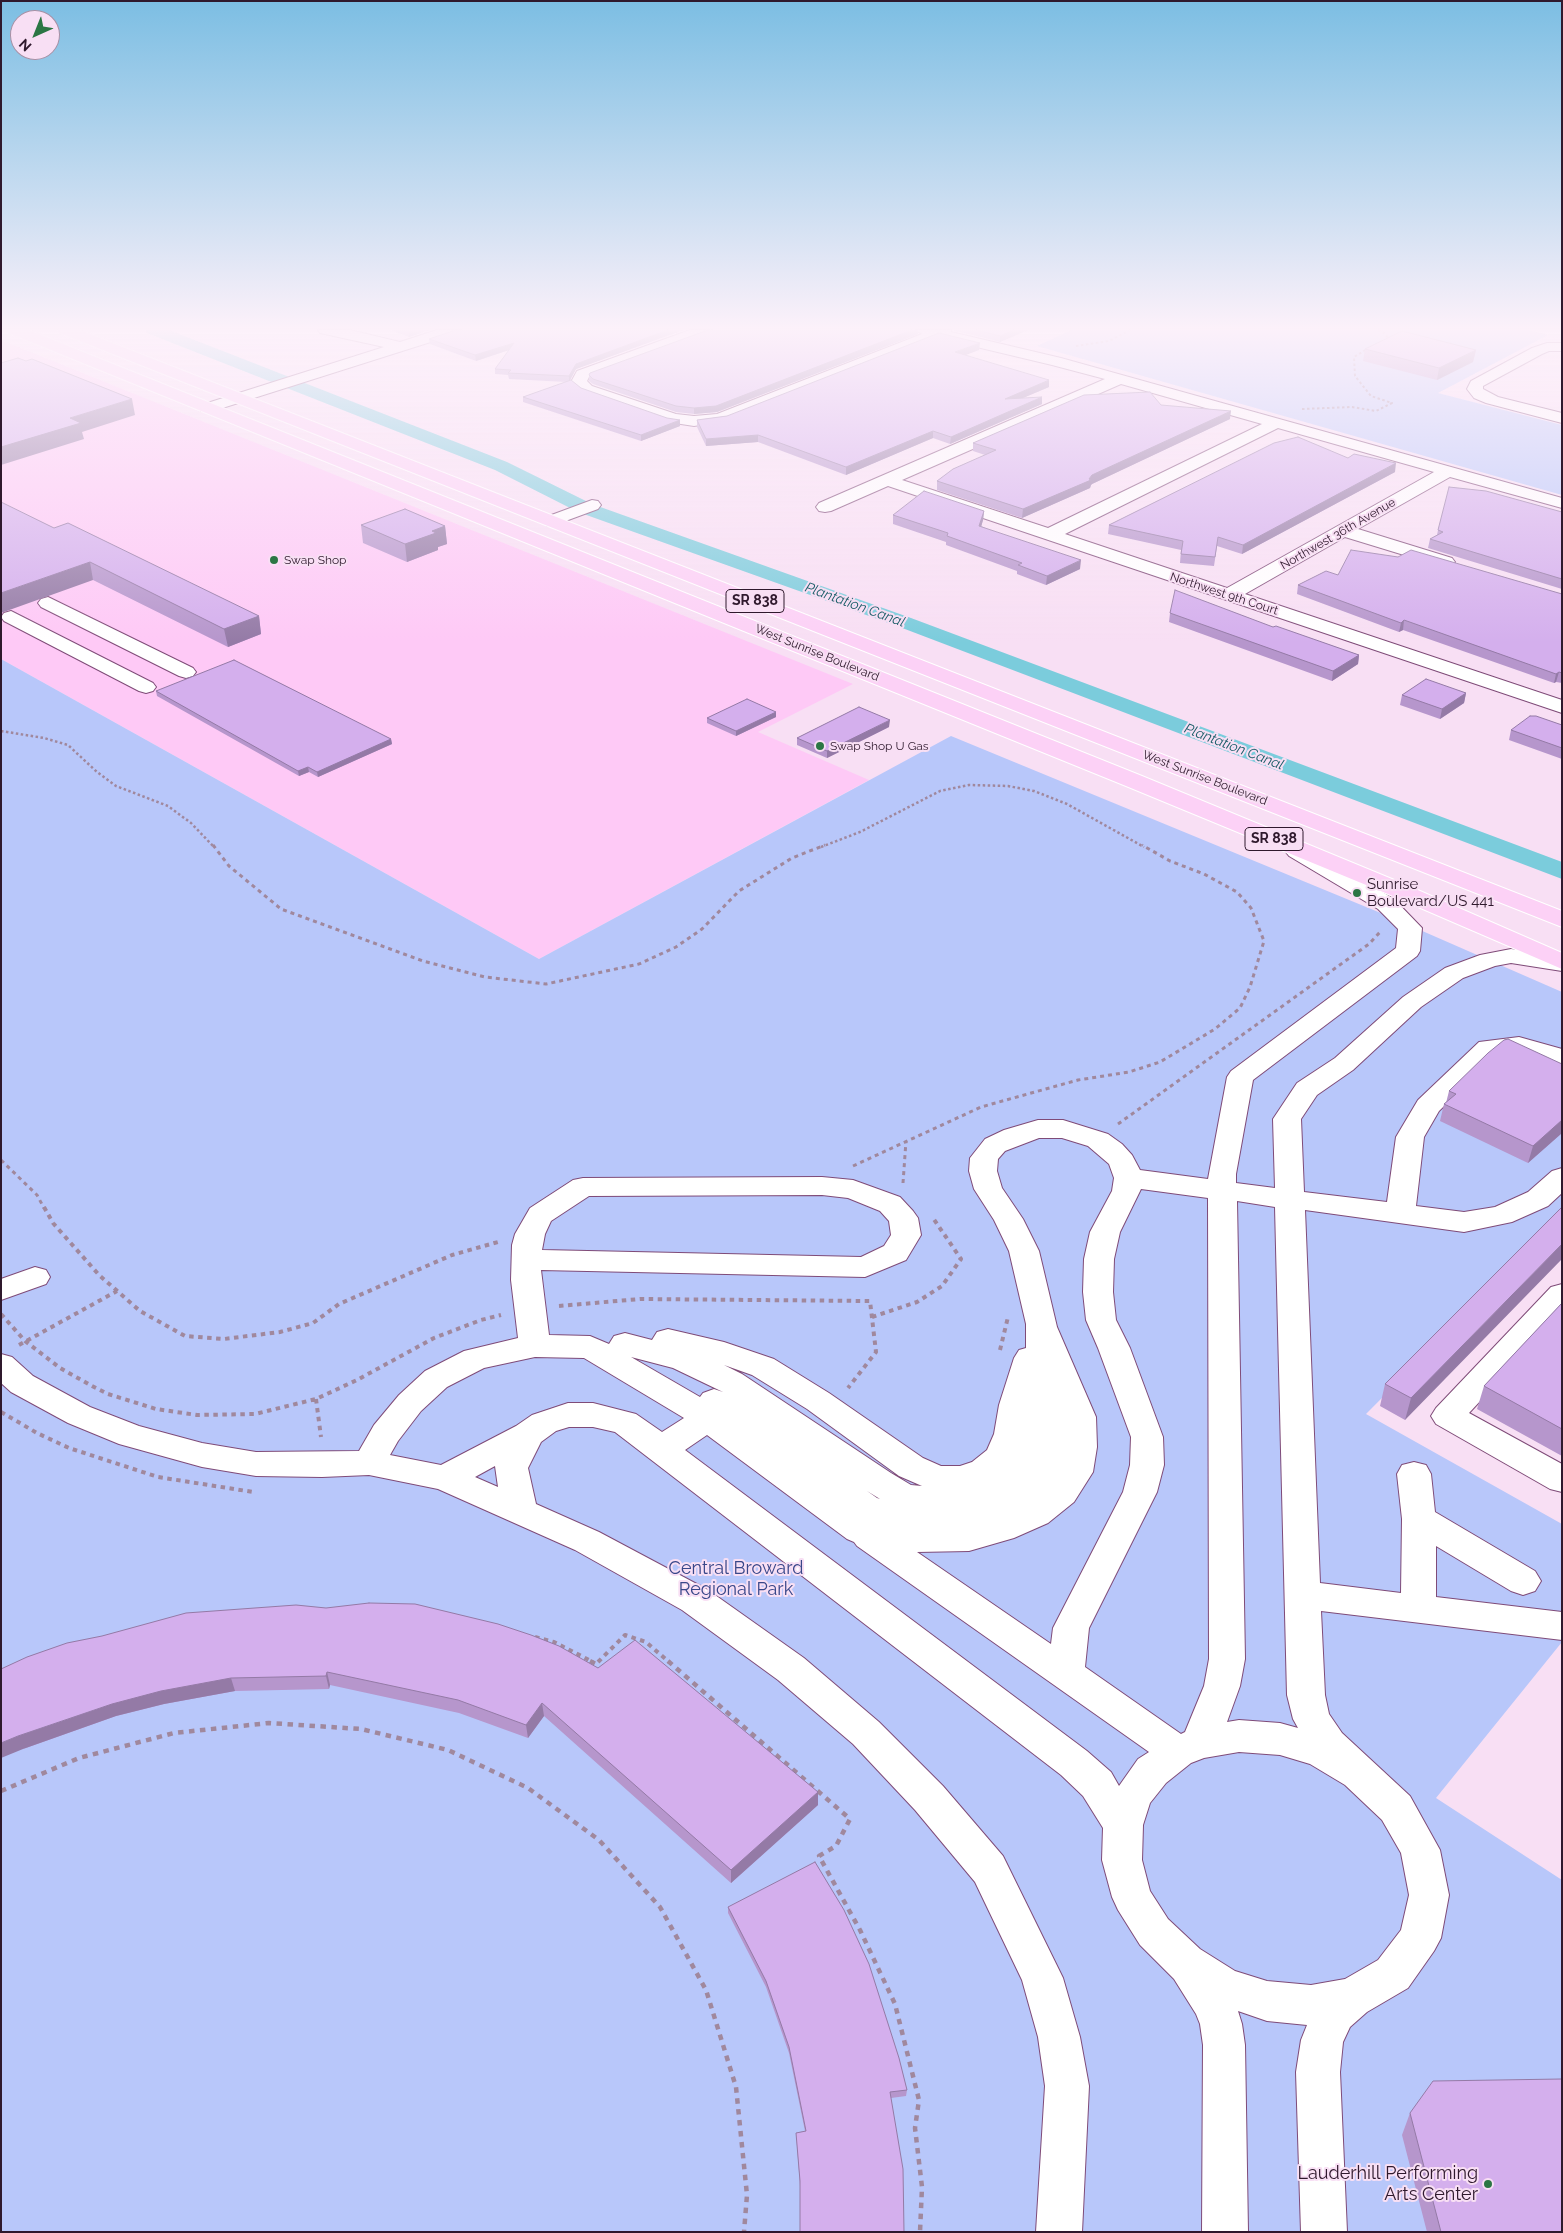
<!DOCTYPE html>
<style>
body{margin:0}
#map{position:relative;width:1563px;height:2233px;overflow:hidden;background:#f8dff4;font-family:Raleway,sans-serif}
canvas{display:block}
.frame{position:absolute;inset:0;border:2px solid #2f192d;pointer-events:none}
.north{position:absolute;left:10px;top:10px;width:50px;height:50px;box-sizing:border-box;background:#f8dff4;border:1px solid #a890a4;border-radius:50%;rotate:224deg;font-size:14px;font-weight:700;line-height:20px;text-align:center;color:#2f192d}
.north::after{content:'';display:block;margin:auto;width:18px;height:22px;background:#2b7644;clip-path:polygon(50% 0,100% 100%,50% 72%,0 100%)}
</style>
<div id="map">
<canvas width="1563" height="2233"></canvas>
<div class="frame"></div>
<div class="north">N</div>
</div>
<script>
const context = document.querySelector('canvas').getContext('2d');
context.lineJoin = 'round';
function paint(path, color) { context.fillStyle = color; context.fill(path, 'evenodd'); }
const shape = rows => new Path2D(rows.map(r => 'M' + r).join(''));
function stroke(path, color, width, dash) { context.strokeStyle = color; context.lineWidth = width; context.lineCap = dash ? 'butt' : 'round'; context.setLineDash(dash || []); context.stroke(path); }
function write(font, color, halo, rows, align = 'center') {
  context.font = font + ' Raleway,sans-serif'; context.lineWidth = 4; context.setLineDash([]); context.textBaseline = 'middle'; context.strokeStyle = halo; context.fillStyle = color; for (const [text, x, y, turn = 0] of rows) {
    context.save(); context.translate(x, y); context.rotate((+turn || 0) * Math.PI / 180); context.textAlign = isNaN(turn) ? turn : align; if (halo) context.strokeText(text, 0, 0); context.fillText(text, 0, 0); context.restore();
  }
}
paint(shape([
 [1,340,853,684,758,732,869,780,539,959,1,659]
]), '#fec9f6');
paint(shape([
 [1072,330,1529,330,1548,335,1438,393,1562,425,1562,495,1037,346],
 [1,659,539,959,951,736,1388,916,1562,992,1562,1217,1366,1414,1562,1524,1562,1642,1436,1798,1562,1880,1562,2232,1,2232]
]), '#b8c7fa');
paint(shape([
 [145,330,169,330,507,462,592,504,911,618,1562,862,1562,879,897,626,578,512,495,470,147,333,145,330]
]), '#7bccdc');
const minor = shape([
 [318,330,350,330,400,342,437,330,461,330,459,333,213,411,201,411,199,408,201,405,384,347,320,333,318,330],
 [690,330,712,330,710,333,589,377,587,381,592,386,676,414,694,416,717,414,922,334,916,330,951,330,951,332,1061,358,1562,498,1562,508,1450,477,1358,529,1452,558,1455,562,1452,566,1446,568,1440,566,1345,537,1245,594,1562,700,1562,713,888,486,831,511,825,512,819,511,816,507,819,503,1105,379,1052,365,939,338,726,421,694,426,668,422,582,392,571,382,577,371,690,330],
 [1121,384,1262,424,1048,528,902,480,1121,384],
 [1278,428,1434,472,1227,588,1065,534,1278,428],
 [1547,343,1562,343,1562,351,1549,351,1542,354,1483,386,1483,389,1498,397,1562,413,1562,423,1486,403,1474,398,1467,389,1471,381,1532,348,1547,343],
 [592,500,598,501,601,505,598,509,552,526,546,525,543,521,546,517,592,500],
 [48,597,193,668,196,672,193,676,186,678,179,676,41,607,38,603,41,599,48,597],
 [11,611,153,683,156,687,153,691,146,693,139,691,4,621,1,617,4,613,11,611],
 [1297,844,1305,846,1394,899,1422,928,1420,951,1417,956,1253,1080,1236,1174,1236,1183,1275,1188,1273,1119,1297,1083,1335,1058,1403,997,1445,968,1480,955,1511,949,1562,956,1562,971,1511,963,1495,966,1463,978,1421,1007,1353,1070,1317,1095,1301,1119,1304,1192,1387,1202,1396,1137,1418,1100,1479,1042,1519,1037,1562,1049,1562,1066,1518,1053,1496,1055,1439,1111,1424,1137,1416,1206,1464,1212,1495,1207,1528,1192,1552,1171,1562,1168,1562,1193,1548,1206,1512,1222,1464,1232,1305,1210,1320,1583,1401,1593,1402,1519,1397,1474,1402,1465,1414,1462,1426,1465,1431,1474,1435,1512,1535,1571,1541,1581,1535,1591,1523,1595,1511,1591,1436,1546,1436,1597,1562,1612,1562,1640,1321,1611,1325,1695,1329,1714,1342,1733,1410,1796,1440,1850,1449,1895,1441,1938,1434,1951,1408,1988,1367,2012,1350,2027,1343,2042,1340,2072,1347,2232,1301,2232,1296,2072,1301,2040,1307,2025,1267,2021,1238,2011,1242,2024,1245,2045,1248,2232,1202,2232,1203,2045,1200,2024,1196,2014,1174,1979,1140,1945,1118,1910,1112,1897,1102,1860,1103,1828,1083,1796,1061,1775,615,1432,593,1427,569,1427,556,1431,541,1442,528,1468,536,1504,599,1532,708,1590,804,1658,879,1722,943,1786,1003,1856,1063,1978,1080,2037,1089,2086,1082,2232,1036,2232,1045,2086,1038,2037,1022,1980,975,1882,915,1810,853,1744,778,1680,682,1610,575,1550,438,1489,369,1475,322,1477,256,1476,202,1467,119,1444,68,1423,11,1392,1,1383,1,1354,12,1357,33,1376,90,1407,139,1426,202,1443,256,1452,359,1451,374,1425,399,1395,425,1371,464,1351,518,1338,511,1280,512,1245,515,1234,530,1208,573,1180,583,1178,822,1177,853,1180,900,1197,913,1211,918,1218,921,1235,906,1260,865,1277,541,1270,549,1335,590,1336,609,1344,614,1336,625,1333,652,1340,657,1332,668,1329,724,1342,774,1359,829,1393,923,1458,941,1466,960,1466,972,1462,987,1450,994,1434,999,1405,1014,1358,1019,1350,1026,1348,1026,1324,1009,1251,994,1220,974,1189,969,1171,970,1158,985,1139,1004,1130,1038,1120,1063,1120,1108,1134,1122,1144,1132,1155,1140,1170,1208,1179,1227,1077,1231,1071,1396,948,1398,929,1378,909,1289,856,1285,851,1289,846,1297,844],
 [1039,1138,1062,1138,1088,1146,1109,1164,1114,1178,1112,1191,1090,1232,1084,1259,1083,1292,1086,1320,1098,1348,1131,1437,1130,1465,1123,1492,1053,1628,1051,1644,917,1552,969,1551,1014,1538,1048,1523,1074,1502,1093,1472,1097,1447,1096,1417,1057,1327,1039,1251,1023,1219,1002,1188,997,1171,998,1159,1005,1151,1039,1138],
 [1141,1189,1208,1198,1209,1659,1204,1686,1185,1732,1181,1734,1085,1667,1089,1628,1157,1492,1164,1465,1163,1437,1130,1348,1116,1320,1113,1292,1114,1259,1120,1232,1141,1189],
 [822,1195,848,1198,880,1211,889,1221,891,1235,884,1246,861,1257,542,1250,545,1234,551,1221,589,1196,822,1195],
 [1237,1201,1275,1207,1287,1695,1293,1719,1298,1728,1280,1723,1239,1720,1227,1722,1240,1686,1245,1659,1237,1201],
 [535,1357,584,1358,684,1418,662,1432,636,1414,593,1403,568,1403,532,1415,516,1426,441,1465,390,1455,398,1441,421,1411,447,1387,484,1368,535,1357],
 [631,1357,673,1368,723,1392,714,1389,703,1393,700,1397,631,1357],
 [724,1365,752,1375,807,1409,899,1476,922,1486,911,1485,891,1473,742,1374,724,1365],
 [707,1435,847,1539,854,1542,857,1546,1149,1752,1138,1759,1119,1786,1111,1772,1087,1751,685,1450,707,1435],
 [495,1466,498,1487,475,1477,495,1466],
 [847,1477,867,1491,880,1499,877,1498,847,1477],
 [1239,1752,1280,1755,1310,1764,1345,1785,1382,1820,1401,1853,1409,1895,1401,1930,1378,1960,1345,1979,1311,1985,1267,1981,1235,1971,1200,1949,1168,1919,1150,1891,1142,1860,1143,1825,1150,1803,1166,1783,1191,1763,1204,1758,1239,1752],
 [35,1267,46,1270,50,1277,46,1284,1,1300,1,1279,35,1267],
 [1562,1284,1562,1313,1469,1413,1562,1464,1562,1492,1550,1489,1436,1424,1431,1416,1436,1408,1551,1287,1562,1284]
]);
const major = shape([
 [7,330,28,330,1142,776,1404,884,1562,953,1562,969,1388,894,1126,786,9,333,7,330],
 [58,330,79,330,1562,911,1562,927,60,333,58,330]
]);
stroke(minor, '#7f4b78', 2);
stroke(major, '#fff', 2);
stroke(shape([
 [1378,330,1384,333,1391,341],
 [1076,346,1109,341,1130,330],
 [1302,409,1352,407,1376,411,1392,403,1371,396,1355,376,1354,357,1367,349]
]), '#a0889d', 2, [2.5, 2.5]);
stroke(shape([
 [1,731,44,738,68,745,97,772,116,786,168,806,191,823,214,847],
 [821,847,860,832,940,791,969,785,1008,786,1034,791,1067,804,1144,847]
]), '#a0889d', 2.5, [2.5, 2.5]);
stroke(shape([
 [213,845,229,866,281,909,423,961,485,977,546,984,639,964,676,947,702,929,739,891,792,858,825,845],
 [1118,1124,1369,944,1381,931],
 [1,1160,37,1195,44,1208],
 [853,1166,981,1107,1078,1080,1129,1072,1160,1062,1215,1029,1240,1008,1250,987,1264,941,1251,908,1237,892,1204,874,1170,861,1142,845],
 [903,1183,906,1141]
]), '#a0889d', 3, [4, 4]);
stroke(shape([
 [44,1207,53,1223,99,1275,140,1311,185,1336,224,1339,280,1332,313,1323,339,1304,452,1255,498,1242],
 [559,1306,640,1299,870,1301,876,1352,848,1388],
 [1,1314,25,1341,60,1368,92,1386,108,1394,156,1409,197,1415,255,1414,316,1399,357,1380,434,1338,481,1320,501,1315],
 [872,1317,917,1302,942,1286,961,1259,933,1218],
 [19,1345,117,1291],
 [1000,1350,1008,1317],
 [316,1399,321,1437],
 [1,1412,37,1433,69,1448,158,1477,253,1492],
 [535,1637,554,1642,593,1662],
 [598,1662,625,1635,646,1642,669,1662]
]), '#a0889d', 4, [4.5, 4.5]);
stroke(shape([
 [590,1661,596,1664,599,1661],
 [668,1661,850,1819,836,1846,819,1856,860,1930,895,2004,919,2100,915,2128,922,2187,920,2232],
 [1,1791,79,1758,174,1733,269,1723,361,1729,448,1750,528,1788,599,1840,660,1907,706,1990,736,2087,747,2195,744,2232]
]), '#a0889d', 4.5, [5.5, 5.5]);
paint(minor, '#fff');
paint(major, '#fcd1f6');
paint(shape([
 [391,330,429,330,409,337],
 [456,330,683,330,576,369,570,380,581,388,680,426,641,441,523,402,523,397,566,382,509,379,508,375,495,374,495,369,509,350,476,361,430,344,429,339],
 [953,330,1028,330,1000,342],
 [918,334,717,412,694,414,676,412,593,384,589,381,589,375],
 [1365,349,1476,350,1473,362,1437,380,1363,361],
 [979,350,965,355,1049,387,1023,398,1042,404,950,444,933,438,846,475,758,442,706,446,697,427,697,420,727,416],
 [1161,405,1230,419,1092,484,1091,485,1090,488,1022,518,937,490,937,481,985,455,973,451,973,443],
 [1348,458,1395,472,1242,554,1217,546,1214,566,1180,563,1181,550,1108,534,1109,525],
 [984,511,983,520,981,526,1080,569,1046,585,1017,574,1017,571,946,545,946,542,893,524,893,515],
 [1562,512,1562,589,1428,548,1430,539,1437,535,1438,530],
 [361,525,445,526,447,544,438,547,438,550,407,562,363,543],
 [54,528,259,616,261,634,228,647,93,580],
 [1338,575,1562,594,1562,683,1556,682,1554,683,1403,630,1399,632,1297,594,1298,585],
 [1170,613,1273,627,1359,655,1358,664,1332,681,1169,622],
 [156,691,391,739,392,744,318,777,309,772,299,776,157,696],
 [1466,693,1464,703,1440,719,1400,705,1402,695],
 [776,712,776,717,736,736,707,723,707,718],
 [1562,725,1562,759,1509,740,1511,730],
 [889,727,827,758,797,745,797,738],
 [1562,1064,1562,1133,1528,1163,1440,1121,1444,1104,1446,1103,1449,1091],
 [1562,1207,1405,1420,1380,1406,1385,1384],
 [1562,1303,1562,1456,1477,1409,1484,1386],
 [296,1605,818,1792,818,1805,731,1883,544,1716,528,1738,459,1713,330,1685,329,1689,235,1691,164,1704,116,1716,23,1749],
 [728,1907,907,2090,906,2096,891,2098,800,2186,796,2133,805,2131,789,2053,766,1987,728,1913],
 [1410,2113,1562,2232,1427,2232,1402,2135]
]), '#b696cc');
paint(shape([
 [412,330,429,330,409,337,409,332],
 [668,330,683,330,576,369,569,382,569,376,576,364],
 [912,330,918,330,918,334,717,412,694,414,694,408],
 [1014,330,1028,330,1000,342,1000,336],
 [514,343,515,348,476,361,475,355],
 [980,343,979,350,955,359,955,352],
 [1476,350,1473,362,1437,380,1439,368],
 [1049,380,1049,387,1004,406,1005,399],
 [1042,397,1042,404,950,444,951,437],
 [132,399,135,415,82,432,84,439,1,465,1,447,70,418],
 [1231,411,1230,419,1092,484,1091,485,1090,488,1022,518,1023,509,1089,479,1092,475],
 [680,420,680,426,641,441,641,435],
 [933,431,933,438,846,475,846,467],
 [758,435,758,442,706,446,706,439],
 [1396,463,1395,472,1242,554,1243,545],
 [984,511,983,520,979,535,979,526],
 [445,526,447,544,438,547,438,550,407,562,405,544,432,531],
 [1081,560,1080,569,1046,585,1047,576],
 [90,562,93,580,1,613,1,593],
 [259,616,261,634,228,647,224,629],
 [1404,620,1403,630,1399,632,1401,623],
 [1359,655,1358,664,1332,681,1333,671],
 [1559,672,1556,682,1554,683,1556,674],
 [1466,693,1464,703,1440,719,1442,709],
 [776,712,776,717,736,736,736,731],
 [890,720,889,727,827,758,827,751],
 [391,739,392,744,318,777,317,772],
 [308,767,309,772,299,776,298,771],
 [1562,1120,1562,1133,1528,1163,1533,1146],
 [1562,1244,1562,1259,1405,1420,1411,1398],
 [327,1672,330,1685,329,1689,326,1676],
 [231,1678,235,1691,164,1704,116,1716,23,1749,1,1758,1,1743,18,1736,112,1704,161,1691],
 [542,1703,544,1716,528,1738,526,1725],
 [818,1792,818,1805,731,1883,731,1870]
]), '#947aa6');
const building = shape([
 [456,330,668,330,576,364,569,376,508,373,511,370,495,369,514,343,475,355,429,339,456,330],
 [708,330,912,330,716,406,694,408,676,406,593,379,589,375,590,373,708,330],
 [976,330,1014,330,1000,336,976,330],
 [1402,331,1476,350,1439,368,1365,349,1402,331],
 [939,333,980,343,955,352,1049,380,1005,399,1042,397,951,437,933,431,846,467,758,435,706,439,697,420,727,416,939,333],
 [18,358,26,361,32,359,132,399,70,418,81,423,1,447,1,363,18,358],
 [571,380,581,388,667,418,680,420,641,435,523,397,571,380],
 [1150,392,1161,405,1231,411,1092,475,1089,479,1091,480,1023,509,937,481,953,469,996,450,973,443,1084,395,1150,392],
 [1298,437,1348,458,1354,454,1396,463,1243,545,1218,537,1215,557,1181,554,1183,541,1109,525,1274,443,1298,437],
 [1449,487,1486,491,1562,512,1562,579,1430,539,1443,532,1438,530,1449,487],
 [924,491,984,511,979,526,1081,560,1047,576,1018,565,1022,563,947,536,948,533,893,515,924,491],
 [1,502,54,528,68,523,259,616,224,629,90,562,1,593,1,502],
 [405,509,445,526,432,531,436,533,405,544,361,525,405,509],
 [1351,550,1398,557,1411,550,1562,594,1562,607,1561,608,1562,608,1562,673,1559,672,1556,674,1404,620,1401,623,1298,585,1326,571,1338,575,1351,550],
 [1175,590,1273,627,1276,626,1359,655,1333,671,1170,613,1175,590],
 [234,660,391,739,317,772,308,767,298,771,156,691,234,660],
 [1426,679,1466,693,1442,709,1402,695,1426,679],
 [747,699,776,712,736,731,707,718,747,699],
 [859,707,890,720,827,751,797,738,859,707],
 [1530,716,1536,716,1562,725,1562,748,1511,730,1530,716],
 [1508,1039,1562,1064,1562,1120,1533,1146,1444,1104,1456,1094,1449,1091,1488,1053,1504,1040,1508,1039],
 [1562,1207,1562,1244,1411,1398,1385,1384,1562,1207],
 [1562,1303,1562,1429,1484,1386,1562,1303],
 [369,1603,415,1604,498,1624,531,1635,559,1646,598,1668,635,1640,818,1792,731,1870,542,1703,526,1725,458,1700,327,1672,326,1676,231,1678,161,1691,112,1704,18,1736,1,1743,1,1669,27,1657,67,1643,102,1636,186,1613,296,1605,326,1608,369,1603],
 [815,1862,844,1910,869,1964,899,2058,907,2090,890,2092,903,2169,904,2232,800,2232,800,2181,796,2133,806,2131,789,2047,766,1981,728,1907,815,1862],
 [1562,2079,1562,2232,1441,2232,1410,2113,1433,2081,1562,2079]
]);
paint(building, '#d4afed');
stroke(building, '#947aa6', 1);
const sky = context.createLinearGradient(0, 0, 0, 643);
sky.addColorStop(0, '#7cbee3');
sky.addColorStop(0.51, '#fcf1fa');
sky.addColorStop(1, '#fcf1fa00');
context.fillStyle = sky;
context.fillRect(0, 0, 1563, 643);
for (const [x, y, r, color] of [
 [274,560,5,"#2b7644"],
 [820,746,5,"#2b7644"],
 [1357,893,5,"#2b7644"],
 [1488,2184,5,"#2b7644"]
]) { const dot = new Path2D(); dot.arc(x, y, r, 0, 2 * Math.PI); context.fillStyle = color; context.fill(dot); stroke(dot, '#f8dff4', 2); }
write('12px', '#2f192d', '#f8dff4', [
 ["Northwest 36th Avenue",1338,534,-30],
 ["Northwest 9th Court",1224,594,18],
 ["West Sunrise Boulevard",817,653,22],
 ["West Sunrise Boulevard",1205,778,21]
]);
write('12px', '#2f192d', '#f8dff4', [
 ["Swap Shop",284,560],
 ["Swap Shop U Gas",830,746]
], 'left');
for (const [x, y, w] of [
 [755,601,58],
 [1274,839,58]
]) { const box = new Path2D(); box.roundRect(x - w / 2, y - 11.5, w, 23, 4); context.fillStyle = '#f8dff4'; context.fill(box); stroke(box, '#2f192d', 1); }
write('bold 14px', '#2f192d', null, [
 ["SR 838",755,601],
 ["SR 838",1274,839]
]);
write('italic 14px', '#185c67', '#f8dff4', [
 ["Plantation Canal",855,605,20],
 ["Plantation Canal",1234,747,21]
]);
write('15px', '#2f192d', '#f8dff4', [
 ["Sunrise",1367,884],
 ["Boulevard/US 441",1367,901]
], 'left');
write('18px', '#384789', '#f8dff4', [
 ["Central Broward",736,1569],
 ["Regional Park",736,1590]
]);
write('18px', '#2f192d', '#f8dff4', [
 ["Lauderhill Performing",1478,2174],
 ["Arts Center",1478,2195]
], 'right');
</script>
